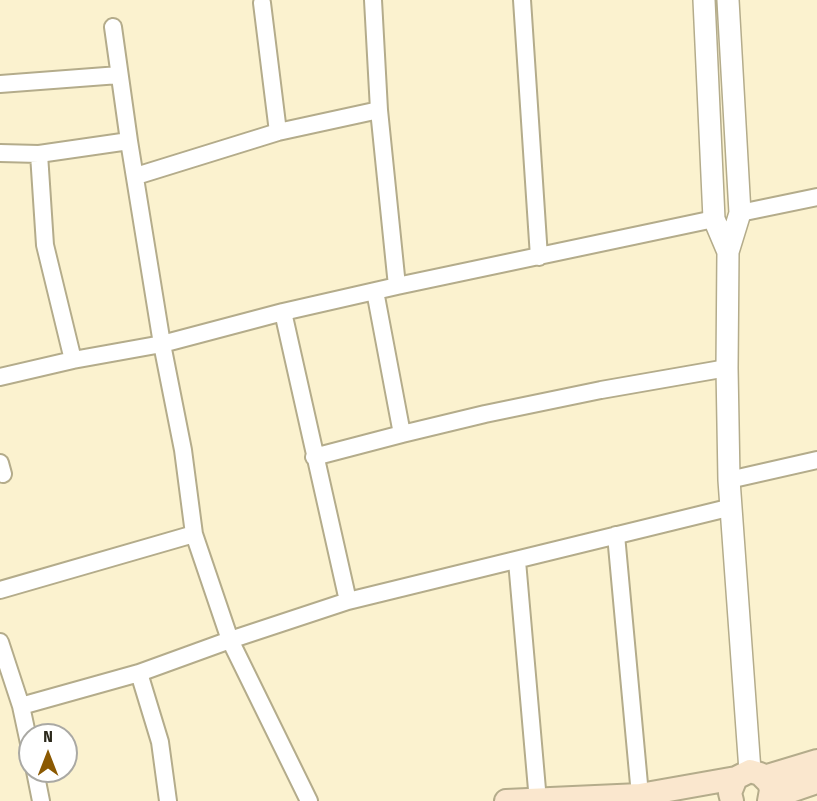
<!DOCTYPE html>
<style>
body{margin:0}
#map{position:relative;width:817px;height:801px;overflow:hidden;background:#fbf2cf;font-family:"Fira Sans Condensed",sans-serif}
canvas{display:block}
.north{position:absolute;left:18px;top:723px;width:60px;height:60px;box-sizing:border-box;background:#fff;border:2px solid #aaa9a4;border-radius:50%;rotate:0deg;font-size:16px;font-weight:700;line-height:24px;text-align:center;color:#2b281b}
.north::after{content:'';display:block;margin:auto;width:21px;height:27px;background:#8b5902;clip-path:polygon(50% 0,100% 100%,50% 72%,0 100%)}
</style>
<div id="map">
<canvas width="817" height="801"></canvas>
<div class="north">N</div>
</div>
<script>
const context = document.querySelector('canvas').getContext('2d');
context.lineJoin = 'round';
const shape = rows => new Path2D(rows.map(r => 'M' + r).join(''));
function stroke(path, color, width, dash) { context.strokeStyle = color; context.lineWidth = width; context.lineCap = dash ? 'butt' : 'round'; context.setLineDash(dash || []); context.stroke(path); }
const minor = shape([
 [373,0,379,110],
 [522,0,539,257],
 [262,3,278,132],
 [113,27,129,141],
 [0,84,119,75],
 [0,153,39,154,129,141,162,344,183,450,194,534],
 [39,154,45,245,73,360],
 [740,213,817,197],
 [397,286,714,219],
 [0,377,73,360,162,344,283,312,397,286,379,110,278,132,136,176],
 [402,434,485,414,601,390,727,368],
 [314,457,402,434,375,291],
 [0,463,3,474],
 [729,480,817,460],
 [616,535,640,795],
 [517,561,538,801],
 [0,590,194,534,230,640,309,801],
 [348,601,732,507],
 [0,642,21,706,30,748],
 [139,673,160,742,168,801],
 [21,706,139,673,230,640,348,601,283,312],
 [35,771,41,801]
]);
const tertiary = shape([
 [704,0,714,219,728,252],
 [728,0,740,213,728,252,727,368,729,480,750,771]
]);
const secondary = shape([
 [764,777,817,761],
 [770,798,817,782],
 [506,801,640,795,736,778],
 [732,801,730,793,736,778,750,771,760,774,769,783,771,790,769,801]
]);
stroke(minor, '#b4ac8b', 20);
stroke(tertiary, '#b4ac8b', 24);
stroke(secondary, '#b4ac8b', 26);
stroke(minor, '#fff', 16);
stroke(tertiary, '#fff', 21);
stroke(secondary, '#fae7ce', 22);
</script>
